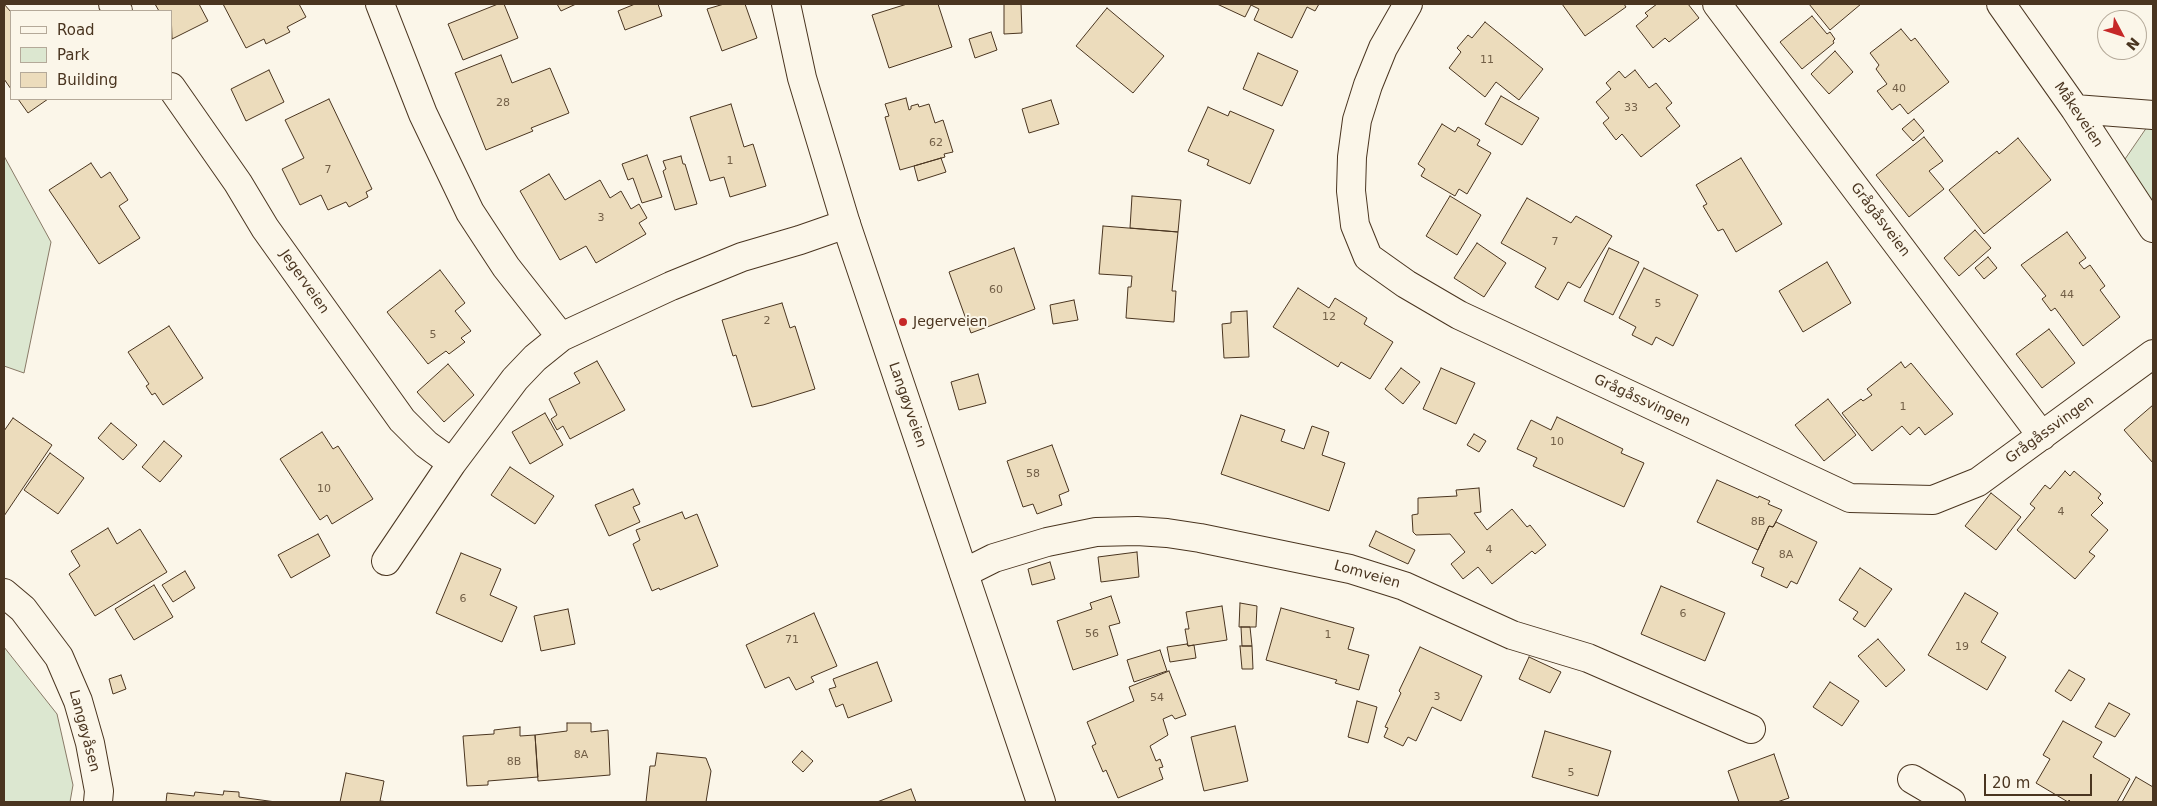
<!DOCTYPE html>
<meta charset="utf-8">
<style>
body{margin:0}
#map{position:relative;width:2157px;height:806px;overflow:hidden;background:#fbf6e9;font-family:"DejaVu Sans",sans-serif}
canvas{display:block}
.frame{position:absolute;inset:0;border:5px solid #4a3520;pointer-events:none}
.legend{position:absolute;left:10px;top:10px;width:162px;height:90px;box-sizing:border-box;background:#fbf6e9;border:1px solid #b4a999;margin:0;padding:6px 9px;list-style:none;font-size:15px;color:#4a3520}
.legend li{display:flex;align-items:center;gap:10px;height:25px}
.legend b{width:25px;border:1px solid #b4a999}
.north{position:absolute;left:2097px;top:10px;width:50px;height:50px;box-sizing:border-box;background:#fbf6e9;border:1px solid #b4a999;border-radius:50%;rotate:130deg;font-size:14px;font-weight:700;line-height:20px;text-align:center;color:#4a3520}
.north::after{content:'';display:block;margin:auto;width:18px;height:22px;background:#c62828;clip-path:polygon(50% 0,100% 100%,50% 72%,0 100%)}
.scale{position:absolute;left:1984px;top:774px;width:108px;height:22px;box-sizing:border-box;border:2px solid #4a3520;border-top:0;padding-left:6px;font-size:15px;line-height:18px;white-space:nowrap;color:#4a3520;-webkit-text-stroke:4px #fbf6e9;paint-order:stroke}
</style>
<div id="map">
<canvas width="2157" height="806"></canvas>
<div class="frame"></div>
<ul class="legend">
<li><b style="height:6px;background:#fbf6e9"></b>Road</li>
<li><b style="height:14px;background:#dce7d0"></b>Park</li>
<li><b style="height:14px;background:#ecdcbc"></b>Building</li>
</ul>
<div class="north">N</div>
<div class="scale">20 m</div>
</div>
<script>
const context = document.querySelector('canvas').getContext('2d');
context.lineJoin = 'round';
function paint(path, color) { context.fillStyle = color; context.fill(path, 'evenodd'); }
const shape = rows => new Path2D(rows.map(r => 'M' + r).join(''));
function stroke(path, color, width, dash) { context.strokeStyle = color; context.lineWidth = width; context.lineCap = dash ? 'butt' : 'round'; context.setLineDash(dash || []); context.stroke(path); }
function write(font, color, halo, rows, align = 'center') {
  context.font = font + ' "DejaVu Sans",sans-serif'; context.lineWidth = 4; context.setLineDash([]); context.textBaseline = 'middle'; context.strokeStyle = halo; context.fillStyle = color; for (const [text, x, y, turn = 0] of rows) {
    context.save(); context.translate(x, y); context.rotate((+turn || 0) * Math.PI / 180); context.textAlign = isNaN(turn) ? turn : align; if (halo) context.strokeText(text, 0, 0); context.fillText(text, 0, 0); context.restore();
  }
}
const green = shape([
 [2147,127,2153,130,2153,206,2123,162,2147,127],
 [4,156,51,242,24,373,4,366,4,156],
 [4,647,57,714,73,785,70,802,4,802,4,647]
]);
paint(green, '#dce7d0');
stroke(green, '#887966', 1);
const building = shape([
 [4,4,11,12,11,89,4,79,4,4],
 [155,4,199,4,208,21,172,39,171,11,159,11,155,4],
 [223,4,299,4,306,17,287,27,290,32,266,44,264,39,246,48,223,4],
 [498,4,504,4,518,38,463,60,448,24,498,4],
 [557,4,576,4,561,11,557,4],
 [635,4,658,4,662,16,625,30,618,11,635,4],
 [724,4,745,4,757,38,722,51,707,9,724,4],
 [907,4,938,4,952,47,889,68,872,15,907,4],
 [1004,4,1021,4,1022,33,1004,34,1004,4],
 [1217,4,1319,4,1315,11,1307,7,1292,38,1254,20,1259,9,1251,5,1245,17,1217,4],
 [1562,4,1624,4,1626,7,1585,36,1562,4],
 [1657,4,1688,4,1699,18,1669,42,1665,38,1653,48,1636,26,1648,16,1645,13,1657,4],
 [1809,4,1861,4,1830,30,1809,4],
 [1107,8,1164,56,1133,93,1076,46,1107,8],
 [1812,16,1827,34,1830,32,1835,39,1833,41,1834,43,1802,69,1780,42,1812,16],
 [1485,22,1543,69,1519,100,1496,82,1485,97,1449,68,1461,52,1457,48,1468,35,1472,38,1485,22],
 [1901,29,1911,41,1915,38,1949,82,1908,114,1900,104,1892,110,1877,91,1887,84,1876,69,1879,65,1870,53,1901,29],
 [991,32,997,50,975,58,969,39,991,32],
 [1835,51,1853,72,1829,94,1811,74,1835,51],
 [1258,53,1298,71,1282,106,1243,89,1258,53],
 [501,55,512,83,550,68,569,113,531,128,533,131,486,150,455,73,501,55],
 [269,70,284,102,246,121,231,89,269,70],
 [1635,70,1649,88,1656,83,1672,103,1666,108,1680,126,1641,157,1622,134,1616,140,1603,123,1609,118,1596,102,1611,89,1606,83,1619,71,1625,78,1635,70],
 [1501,96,1539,118,1522,145,1485,124,1501,96],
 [906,98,909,110,911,109,911,106,918,104,919,107,929,104,935,123,943,120,953,152,944,154,945,157,900,170,885,117,889,116,885,104,906,98],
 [18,99,48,99,28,113,18,99],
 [329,99,372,189,366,192,368,197,349,207,346,202,328,210,321,195,300,205,282,169,304,158,285,120,329,99],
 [1051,100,1059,124,1029,133,1022,109,1051,100],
 [731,104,744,147,753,144,766,186,730,197,724,177,710,181,690,117,731,104],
 [1208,107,1228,116,1230,111,1274,130,1250,184,1207,165,1209,160,1188,151,1208,107],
 [1914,119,1924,131,1913,141,1902,129,1914,119],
 [1442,124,1455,132,1458,127,1480,140,1477,145,1491,153,1467,194,1459,189,1455,196,1421,176,1425,169,1418,164,1442,124],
 [1924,137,1943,161,1929,171,1944,189,1909,217,1876,175,1924,137],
 [2018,138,2051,180,1984,234,1949,190,1997,151,1999,154,2018,138],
 [647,155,662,197,642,203,633,178,628,180,622,164,647,155],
 [681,156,683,164,685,164,697,204,675,210,663,171,666,169,663,161,681,156],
 [941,158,946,172,918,181,914,166,941,158],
 [1741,158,1782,224,1736,252,1723,229,1718,231,1703,206,1707,204,1696,185,1741,158],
 [91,163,101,178,110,172,128,200,119,206,140,238,99,264,49,190,91,163],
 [549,174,565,200,600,180,610,198,621,191,631,209,639,204,647,218,639,223,646,234,596,263,586,246,560,260,520,191,549,174],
 [1132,196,1181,200,1178,232,1130,228,1132,196],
 [1450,196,1481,215,1457,255,1426,236,1450,196],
 [1527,198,1571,223,1576,216,1612,236,1580,288,1568,282,1558,300,1535,287,1546,268,1501,243,1527,198],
 [1103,226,1178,232,1172,291,1176,291,1174,322,1126,318,1128,287,1131,287,1132,276,1099,274,1103,226],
 [1975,230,1991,248,1959,276,1944,258,1975,230],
 [2067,232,2086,258,2079,263,2084,269,2090,265,2105,286,2100,290,2120,317,2083,346,2055,308,2051,311,2042,299,2046,296,2021,265,2067,232],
 [1477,243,1506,263,1484,297,1454,278,1477,243],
 [1014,248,1035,309,971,333,949,272,1014,248],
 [1609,248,1639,262,1613,315,1584,301,1609,248],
 [1988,257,1997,268,1984,279,1975,268,1988,257],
 [1827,262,1851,303,1803,332,1779,291,1827,262],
 [1644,268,1698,295,1673,346,1656,337,1652,345,1632,335,1636,327,1619,318,1644,268],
 [440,270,465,303,455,311,471,331,461,338,465,342,449,354,446,351,428,364,387,312,440,270],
 [1298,288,1329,308,1335,298,1367,318,1364,324,1393,342,1370,379,1341,362,1338,367,1273,327,1298,288],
 [1074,300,1078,320,1053,324,1050,305,1074,300],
 [782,303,790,328,795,326,815,389,763,405,752,407,736,355,733,356,722,320,782,303],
 [1247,311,1249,357,1224,358,1222,324,1231,323,1231,312,1247,311],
 [169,326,203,378,163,405,155,393,152,395,146,386,149,384,128,352,169,326],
 [2049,329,2075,363,2042,388,2016,354,2049,329],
 [597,361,625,410,570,439,563,426,557,430,551,419,557,415,549,399,580,383,574,373,597,361],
 [1901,362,1905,368,1911,363,1953,414,1925,435,1919,427,1910,435,1902,426,1872,451,1842,413,1861,399,1863,401,1872,395,1867,389,1901,362],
 [448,364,474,395,444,422,417,392,448,364],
 [1401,368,1420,382,1403,404,1385,389,1401,368],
 [1441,368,1475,383,1456,424,1423,409,1441,368],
 [978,374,986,403,959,410,951,382,978,374],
 [1828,399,1856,435,1824,461,1795,425,1828,399],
 [2153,405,2153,463,2124,430,2153,405],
 [545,413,563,445,530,464,512,432,545,413],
 [1241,415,1285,430,1281,441,1304,449,1312,426,1329,432,1322,455,1345,463,1329,511,1221,474,1241,415],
 [1557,417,1623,449,1621,453,1644,463,1624,507,1533,466,1537,458,1517,449,1531,420,1551,430,1557,417],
 [13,418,52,445,4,516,4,431,13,418],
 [111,423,137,445,123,460,98,438,111,423],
 [322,432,333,449,338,446,373,499,332,524,327,515,320,520,280,459,322,432],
 [1474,434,1486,441,1479,452,1467,445,1474,434],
 [164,441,182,456,160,482,142,467,164,441],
 [1052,445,1069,491,1059,495,1062,505,1037,514,1033,504,1023,507,1007,461,1052,445],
 [50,453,84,478,58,514,24,490,50,453],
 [510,467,554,496,535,524,491,495,510,467],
 [2065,471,2070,476,2074,471,2101,494,2098,498,2103,503,2091,515,2108,530,2089,552,2095,556,2075,579,2017,530,2035,508,2030,504,2045,485,2050,489,2065,471],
 [1717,480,1758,498,1759,496,1770,501,1768,504,1782,510,1773,527,1769,526,1758,550,1697,522,1717,480],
 [1479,488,1481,512,1474,513,1487,530,1512,509,1527,527,1530,525,1546,545,1535,554,1532,551,1492,584,1478,567,1463,579,1451,564,1465,552,1450,534,1416,535,1413,532,1412,515,1418,514,1418,498,1457,496,1456,490,1479,488],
 [633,489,640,504,633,507,640,522,609,536,595,505,633,489],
 [1991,493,2021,517,1996,550,1965,526,1991,493],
 [682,512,685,519,697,514,718,566,660,590,659,588,652,591,633,544,640,540,636,530,682,512],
 [1776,522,1817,542,1797,584,1791,581,1787,588,1761,576,1764,568,1752,563,1769,526,1773,527,1776,522],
 [108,528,117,544,140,529,167,572,95,616,69,574,80,566,71,551,108,528],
 [1376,531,1415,550,1408,564,1369,546,1376,531],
 [318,534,330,556,291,578,278,555,318,534],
 [1137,552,1139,577,1101,582,1098,557,1137,552],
 [461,553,501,569,490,595,517,607,502,642,436,613,461,553],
 [1050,562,1055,579,1032,585,1028,569,1050,562],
 [1860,568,1892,589,1865,627,1853,619,1858,612,1839,600,1860,568],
 [185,571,195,588,173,602,162,585,185,571],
 [154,585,173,617,134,640,115,609,154,585],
 [1661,586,1725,613,1705,661,1641,634,1661,586],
 [1965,593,1998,613,1981,642,2006,657,1987,690,1928,655,1965,593],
 [1111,596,1120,623,1109,626,1118,655,1073,670,1057,621,1092,609,1090,603,1111,596],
 [1240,603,1257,606,1256,627,1239,627,1240,603],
 [1222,606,1227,640,1188,646,1185,629,1189,629,1186,612,1222,606],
 [1281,608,1354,628,1348,649,1369,655,1359,690,1335,683,1337,680,1266,660,1281,608],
 [568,609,575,644,541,651,534,616,568,609],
 [814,613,837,666,811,677,814,682,796,690,789,677,765,688,746,645,814,613],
 [1241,627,1250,627,1252,646,1242,646,1241,627],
 [1878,639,1905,670,1886,687,1858,656,1878,639],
 [1187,644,1188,646,1194,645,1196,658,1170,662,1167,647,1187,644],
 [1240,646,1252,646,1253,669,1242,669,1240,646],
 [1420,647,1482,676,1461,721,1432,707,1416,741,1408,737,1403,746,1384,737,1388,728,1385,727,1401,693,1399,691,1420,647],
 [1160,650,1167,671,1134,682,1127,660,1160,650],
 [1529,657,1561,672,1550,693,1519,679,1529,657],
 [877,662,892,701,848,718,843,704,836,707,829,689,836,687,833,679,877,662],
 [2069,670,2085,679,2071,701,2055,691,2069,670],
 [1169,671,1186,715,1175,719,1172,715,1163,719,1168,735,1150,746,1156,761,1160,759,1163,767,1159,768,1163,779,1118,798,1106,770,1103,772,1092,746,1096,744,1087,722,1134,701,1129,687,1169,671],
 [121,675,126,689,113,694,109,679,121,675],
 [1830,682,1859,701,1842,726,1813,707,1830,682],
 [1357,701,1377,707,1368,743,1348,737,1357,701],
 [2109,703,2130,714,2115,737,2095,727,2109,703],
 [2063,721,2102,742,2093,757,2130,779,2117,802,2071,802,2069,800,2068,802,2036,783,2050,759,2043,755,2063,721],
 [567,723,591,723,591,732,608,730,610,775,538,781,535,735,567,731,567,723],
 [1235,726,1248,781,1204,791,1191,737,1235,726],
 [520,727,520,736,535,735,538,777,488,781,488,785,467,786,463,736,494,734,494,730,520,727],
 [1545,731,1611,751,1598,796,1532,777,1545,731],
 [802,751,813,761,803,772,792,762,802,751],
 [657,753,706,758,711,771,706,802,646,802,650,766,655,766,657,753],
 [1774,754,1789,798,1777,802,1739,802,1728,771,1774,754],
 [346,773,384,781,380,801,389,802,340,802,346,773],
 [2136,777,2153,787,2153,802,2122,802,2136,777],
 [911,789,916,802,877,802,911,789],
 [224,791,239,792,239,797,276,802,166,802,167,793,194,796,195,792,223,795,224,791]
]);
paint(building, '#ecdcbc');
stroke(building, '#4a3520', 1);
const minor = shape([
 [113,4,118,11],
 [380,4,423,114,470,212,506,267,561,337],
 [1408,4,1383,48,1368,85,1357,120,1352,157,1351,191,1355,225,1368,257,1406,284,1459,315,1850,498,1933,500,1978,482,2153,354],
 [1717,4,2042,436],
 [2001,4,2075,109,2153,228],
 [171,87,238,183,265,228,402,420,426,444,452,463],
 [2075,109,2153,115],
 [386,561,452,463,515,379,535,358,561,337,671,286,742,257,800,240,846,224],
 [964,573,994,558,1047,542,1096,532,1137,531,1167,533,1200,538,1350,569,1404,586,1512,635,1588,658,1751,729],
 [4,593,23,609,59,657,78,701,90,743,99,791,98,802],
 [1912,779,1951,802]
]);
const major = shape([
 [786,4,802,78,846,224,1041,802]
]);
stroke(minor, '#4a3520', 30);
stroke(major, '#4a3520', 30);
stroke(minor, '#fbf6e9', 28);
stroke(major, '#fbf6e9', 28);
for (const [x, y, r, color] of [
 [903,322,5,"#c62828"]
]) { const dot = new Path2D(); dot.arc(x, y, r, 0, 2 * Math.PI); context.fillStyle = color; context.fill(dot); stroke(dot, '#fbf6e9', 2); }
write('11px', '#725f47', null, [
 ["11",1487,60],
 ["40",1899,89],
 ["28",503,103],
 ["33",1631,108],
 ["62",936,143],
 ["1",730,161],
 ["7",328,170],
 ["3",601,218],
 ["7",1555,242],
 ["60",996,290],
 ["44",2067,295],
 ["5",1658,304],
 ["12",1329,317],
 ["2",767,321],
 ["5",433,335],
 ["1",1903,407],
 ["10",1557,442],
 ["58",1033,474],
 ["10",324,489],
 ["4",2061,512],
 ["8B",1758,522],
 ["4",1489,550],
 ["8A",1786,555],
 ["6",463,599],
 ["6",1683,614],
 ["56",1092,634],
 ["1",1328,635],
 ["71",792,640],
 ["19",1962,647],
 ["3",1437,697],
 ["54",1157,698],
 ["8A",581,755],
 ["8B",514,762],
 ["5",1571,773]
]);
write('14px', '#4a3520', '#fbf6e9', [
 ["Måkeveien",2078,115,56],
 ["Grågåsveien",1880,220,53],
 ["Jegerveien",304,282,55],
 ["Grågåssvingen",1642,401,25],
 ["Langøyveien",907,405,71],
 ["Grågåssvingen",2050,430,-36],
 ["Lomveien",1367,575,16],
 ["Langøyåsen",84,731,75]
]);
write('14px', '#4a3520', '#fbf6e9', [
 ["Jegerveien",913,322]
], 'left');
</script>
